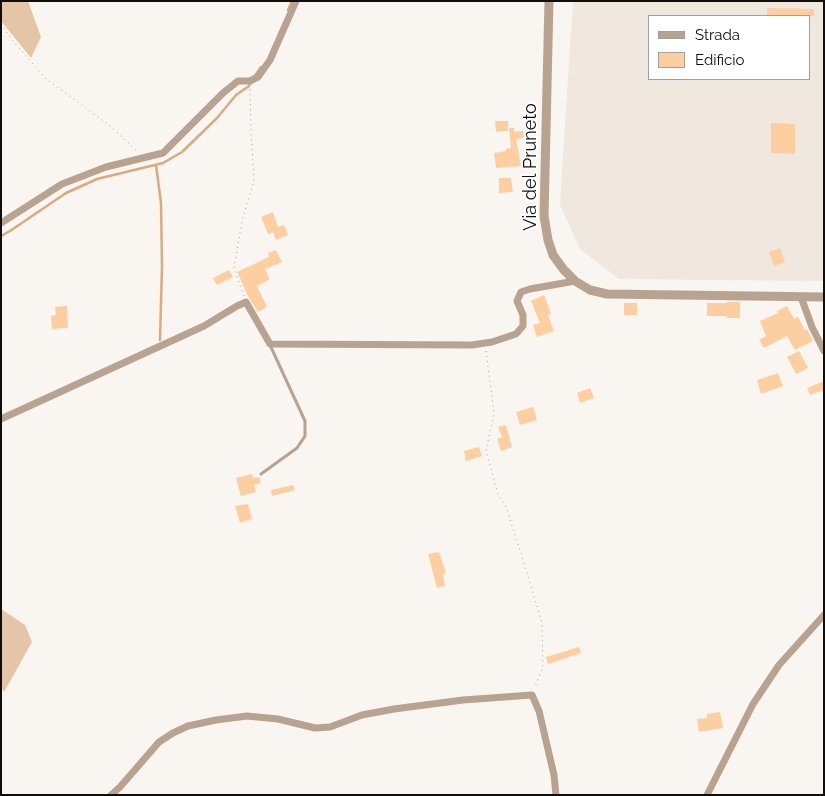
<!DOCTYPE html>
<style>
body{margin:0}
#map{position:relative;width:825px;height:796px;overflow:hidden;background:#f9f5f1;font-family:Raleway,sans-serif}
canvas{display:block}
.frame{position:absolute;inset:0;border:2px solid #0f0e0d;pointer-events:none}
.legend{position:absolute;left:648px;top:15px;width:162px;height:65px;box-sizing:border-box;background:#fff;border:1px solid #9f9f9e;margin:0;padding:6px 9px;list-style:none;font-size:15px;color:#0f0e0d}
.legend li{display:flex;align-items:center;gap:10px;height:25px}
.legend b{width:25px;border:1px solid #9f9f9e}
</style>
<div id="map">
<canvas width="825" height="796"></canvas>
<div class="frame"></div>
<ul class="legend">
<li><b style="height:6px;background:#b8a390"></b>Strada</li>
<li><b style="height:14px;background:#fdcea0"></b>Edificio</li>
</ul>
</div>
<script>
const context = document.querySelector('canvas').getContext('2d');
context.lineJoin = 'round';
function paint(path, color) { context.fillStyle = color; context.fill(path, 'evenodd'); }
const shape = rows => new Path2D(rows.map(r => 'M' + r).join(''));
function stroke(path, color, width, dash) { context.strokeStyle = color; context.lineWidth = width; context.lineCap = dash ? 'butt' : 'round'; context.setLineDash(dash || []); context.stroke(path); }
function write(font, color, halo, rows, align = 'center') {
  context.font = font + ' Raleway,sans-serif'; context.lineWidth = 4; context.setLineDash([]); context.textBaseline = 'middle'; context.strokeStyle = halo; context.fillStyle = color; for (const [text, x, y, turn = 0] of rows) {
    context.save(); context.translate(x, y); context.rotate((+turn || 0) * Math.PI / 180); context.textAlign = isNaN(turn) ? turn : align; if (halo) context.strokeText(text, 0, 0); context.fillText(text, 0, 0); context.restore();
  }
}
paint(shape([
 [573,1,824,1,824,281,619,279,580,249,560,205],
 [649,16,809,16,809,79,649,79]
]), '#f0e7de');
paint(shape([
 [1,1,28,1,41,37,31,58,1,21],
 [1,609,25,625,32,642,4,692,1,687]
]), '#e5c5a7');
stroke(shape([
 [288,10,292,1],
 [254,77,261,67],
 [156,165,161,203,162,266,160,340],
 [1,236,10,231,66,193,97,179,163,163,182,152,217,118,236,95,249,86,251,81]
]), '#d9ab7e', 2.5);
paint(shape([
 [767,8,814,9,814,16,767,16],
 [495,121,508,121,508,131,496,132],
 [771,123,795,124,795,154,771,153],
 [509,128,514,128,514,132,523,131,524,138,516,139,521,166,496,168,494,153,506,151,506,149,511,148],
 [499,178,511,178,513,192,499,193],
 [273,212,278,227,284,225,288,235,276,240,273,232,268,234,261,217],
 [780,248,785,262,774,266,769,252],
 [276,250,282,262,265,269,270,279,257,286,267,307,258,312,249,298,237,272,269,257,268,253],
 [229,270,233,277,217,285,213,278],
 [544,295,551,314,548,315,554,331,537,337,533,325,540,323,531,301],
 [727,302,740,302,740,318,727,318,727,316,707,316,707,303,727,303],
 [624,303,637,303,637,315,624,315],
 [67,306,68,328,52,329,51,316,56,315,55,307],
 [787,306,794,319,798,317,805,330,807,329,813,341,795,350,787,336,764,348,759,340,766,336,760,321,778,313,777,311],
 [799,351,808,368,796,374,787,357],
 [778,373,783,386,761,394,757,380],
 [824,381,824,390,810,395,807,388],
 [590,388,594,398,580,403,577,393],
 [533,407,537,420,520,425,516,412],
 [506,425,512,447,501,451,497,439,502,437,498,427],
 [479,447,482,456,466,461,464,451],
 [252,474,253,478,259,477,261,483,254,485,256,492,241,496,236,478],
 [293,485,295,490,272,496,271,490],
 [248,504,252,519,240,523,235,506],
 [439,552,446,573,443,574,445,586,437,588,428,554],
 [579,647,581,653,548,664,546,657],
 [720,712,723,728,699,732,697,719,707,718,707,714]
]), '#fdcea0');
stroke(shape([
 [1,24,12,40,45,78,110,126,137,151],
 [244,296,234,268,242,221,254,181,251,131,250,89],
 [486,351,494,413,486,451,498,494,506,507,521,553,542,623,543,667,535,687]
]), '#a29f9c', 1, [1, 4]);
stroke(shape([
 [261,474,297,448,305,436,305,421,270,345]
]), '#b8a390', 3);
stroke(shape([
 [1,223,62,184,106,167,163,153,223,93,238,81,250,81,258,77,270,60,296,1],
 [801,297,812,327,824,351],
 [1,419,204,326,237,306,246,302,270,344,472,345,492,342,516,334,523,326,523,315,517,301,521,292,530,289,575,281],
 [111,795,120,787,159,742,173,733,188,726,216,720,247,716,278,719,315,728,330,727,362,715,394,709,463,700,532,695,539,711,554,775,556,795],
 [707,795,753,704,779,665,824,615]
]), '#b8a390', 7);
stroke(shape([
 [549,1,544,216,548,240,553,255,564,270,575,281,590,290,607,294,824,297]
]), '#b8a390', 9);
write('18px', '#0f0e0d', '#fff', [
 ["Via del Pruneto",531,167,-90]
]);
</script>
